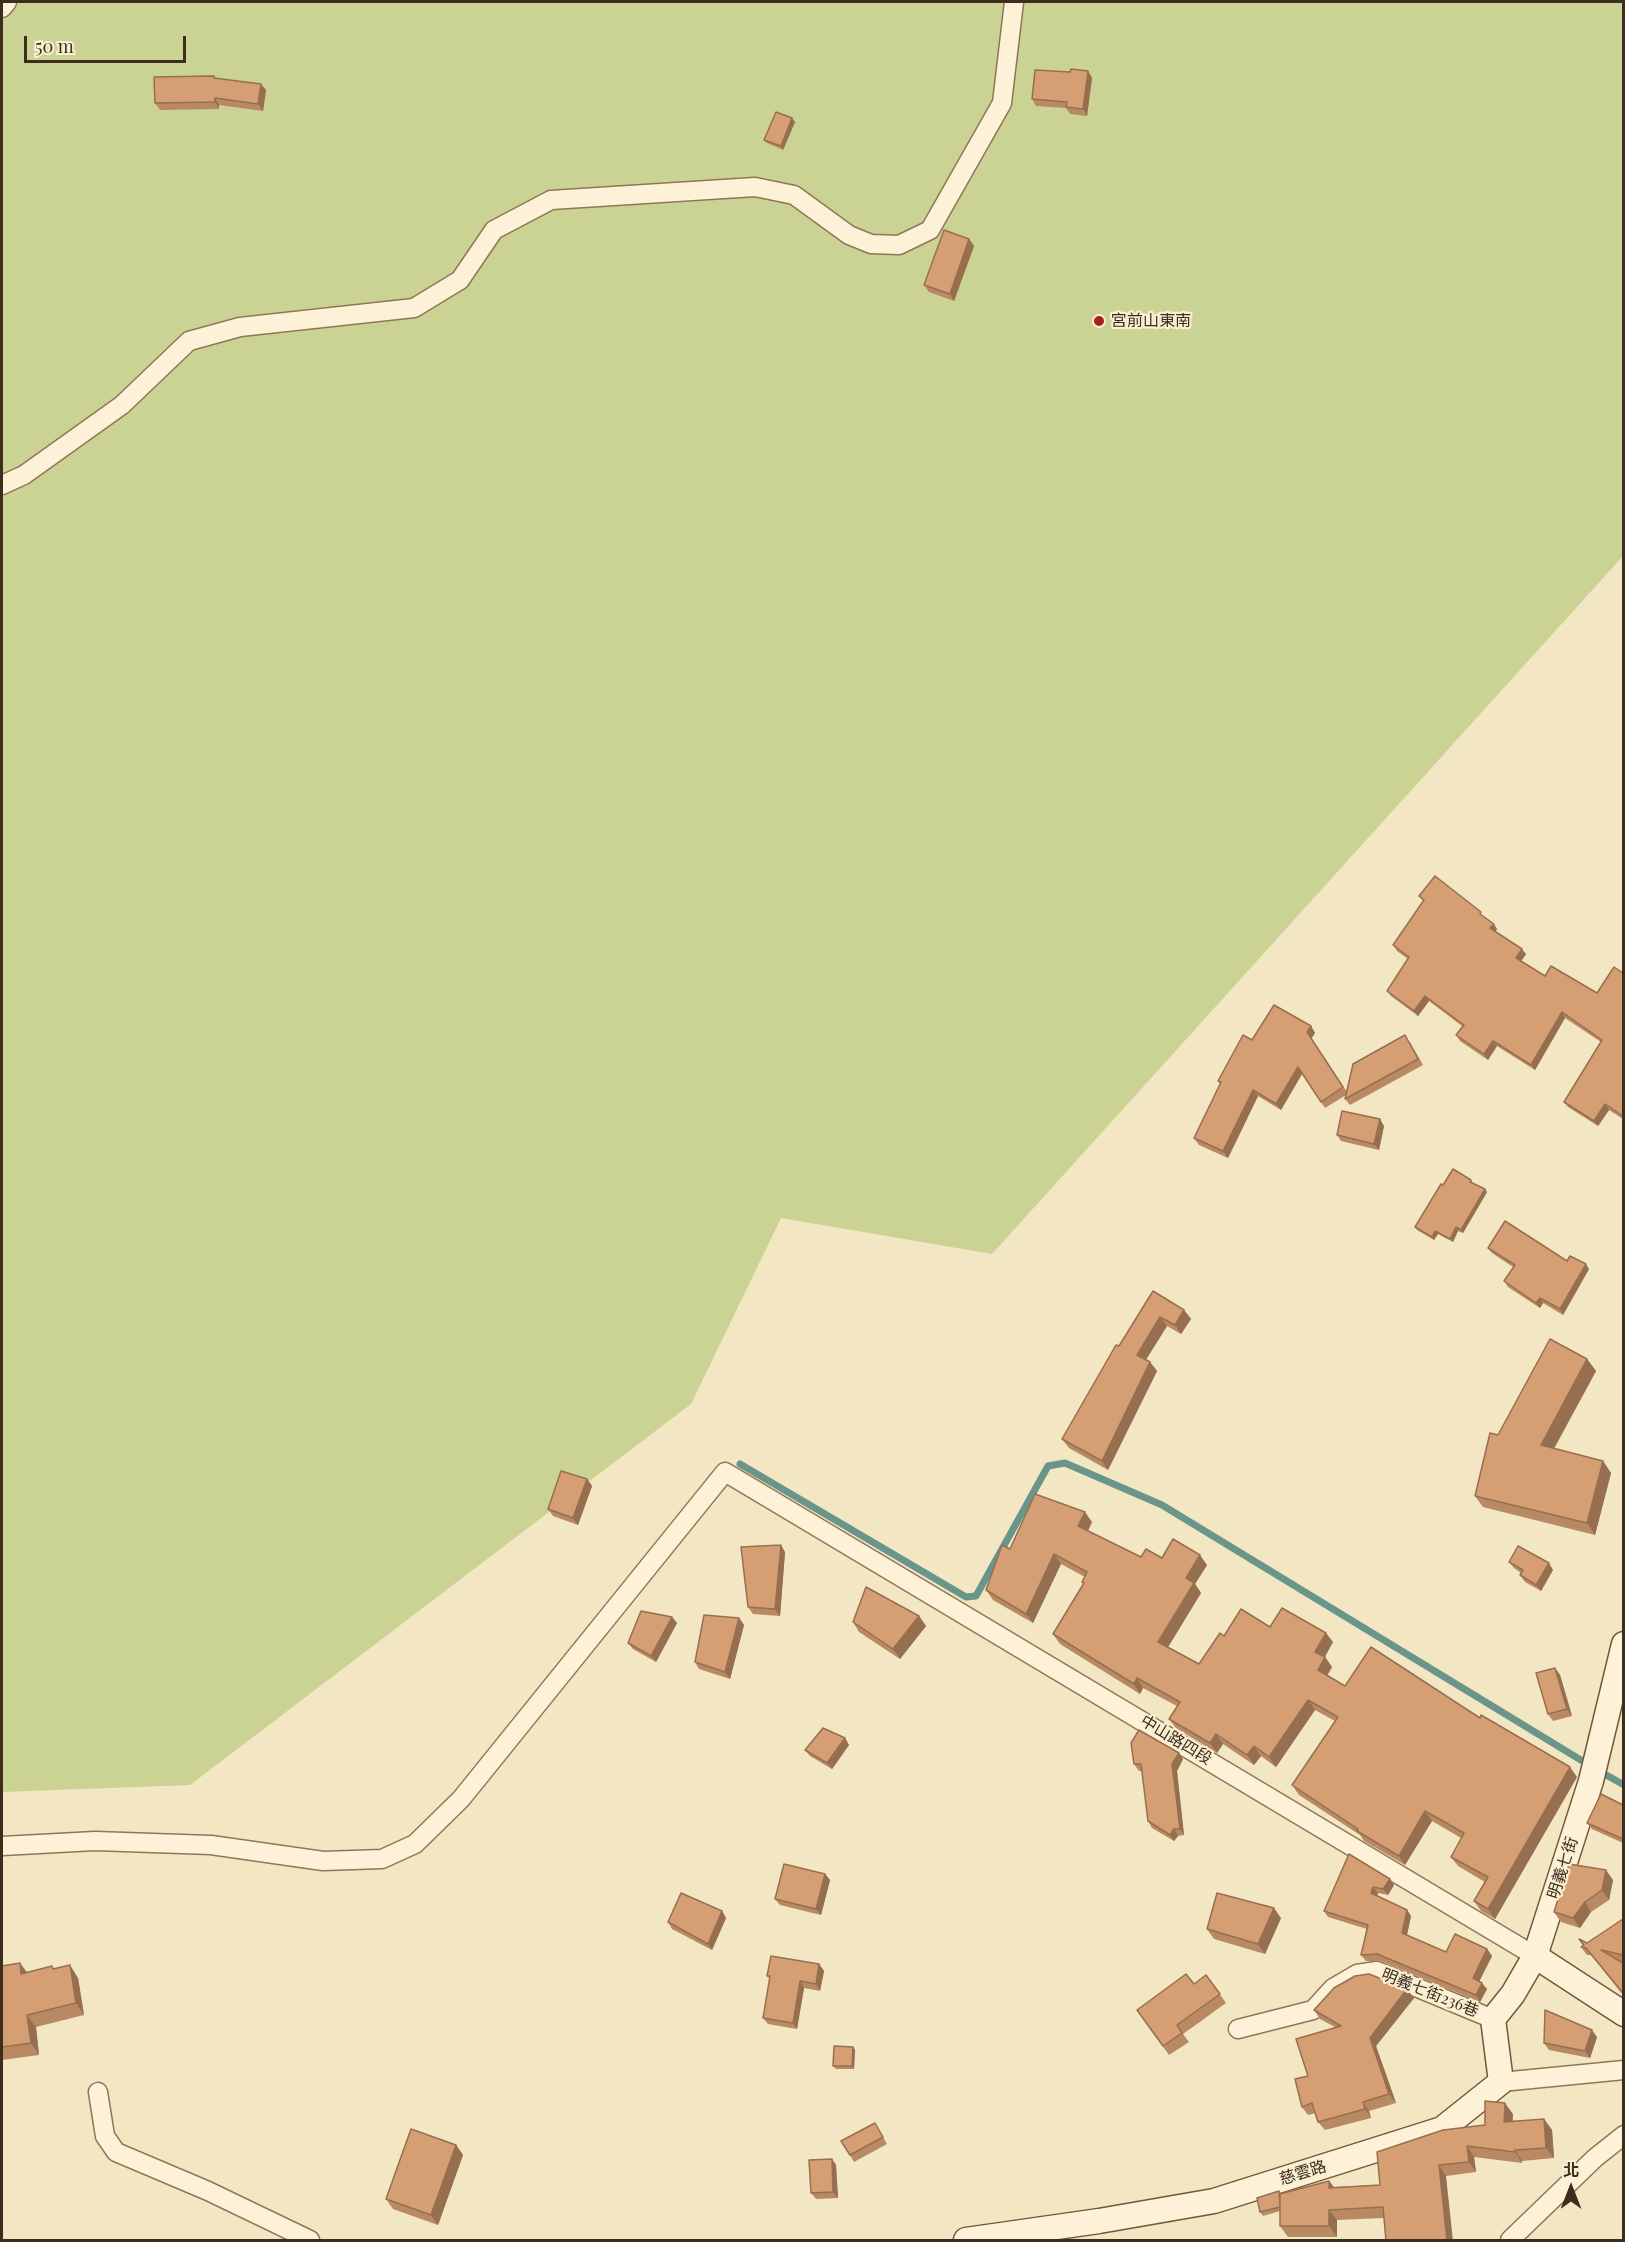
<!DOCTYPE html>
<meta charset="utf-8">
<style>
body{margin:0}
#map{position:relative;width:1625px;height:2242px;overflow:hidden;background:#f3e6c2;font-family:"Playfair Display","Noto Sans TC",serif}
canvas{display:block}
.frame{position:absolute;inset:0;border:3px solid #3e2d1c;pointer-events:none}
.north{position:absolute;left:1541px;top:2158px;width:60px;height:60px;-webkit-text-stroke:4px #f9efd3;paint-order:stroke;rotate:0deg;font-size:16px;font-weight:700;line-height:24px;text-align:center;color:#3e2d1c}
.north::after{content:'';display:block;margin:auto;width:21px;height:27px;background:#3e2d1c;clip-path:polygon(50% 0,100% 100%,50% 72%,0 100%)}
.scale{position:absolute;left:24px;top:36px;width:162px;height:27px;box-sizing:border-box;border:3px solid #3e2d1c;border-top:0;padding-left:8px;font-size:18px;line-height:21px;white-space:nowrap;color:#3e2d1c;-webkit-text-stroke:4px #f9efd3;paint-order:stroke}
</style>
<div id="map">
<canvas width="1625" height="2242"></canvas>
<div class="frame"></div>
<div class="north">北</div>
<div class="scale">50 m</div>
</div>
<script>
const context = document.querySelector('canvas').getContext('2d');
context.lineJoin = 'round';
function paint(path, color) { context.fillStyle = color; context.fill(path, 'evenodd'); }
const shape = rows => new Path2D(rows.map(r => 'M' + r).join(''));
function stroke(path, color, width, dash) { context.strokeStyle = color; context.lineWidth = width; context.lineCap = dash ? 'butt' : 'round'; context.setLineDash(dash || []); context.stroke(path); }
function write(font, color, halo, rows, align = 'center') {
  context.font = font + ' "Playfair Display","Noto Sans TC",serif'; context.lineWidth = 4.5; context.setLineDash([]); context.textBaseline = 'middle'; context.strokeStyle = halo; context.fillStyle = color; for (const [text, x, y, turn = 0] of rows) {
    context.save(); context.translate(x, y); context.rotate((+turn || 0) * Math.PI / 180); context.textAlign = isNaN(turn) ? turn : align; if (halo) context.strokeText(text, 0, 0); context.fillText(text, 0, 0); context.restore();
  }
}
paint(shape([
 [2,2,1623,2,1623,556,992,1254,781,1218,691,1404,190,1785,2,1792]
]), '#cad394');
stroke(shape([
 [740,1464,966,1597,976,1596,1048,1466,1065,1463,1162,1505,1589,1765],
 [1599,1771,1624,1785]
]), '#6a958b', 7);
const street = shape([
 [2,8,7,2],
 [2,485,24,475,122,405,189,341,240,327,414,308,460,280,494,230,551,200,755,187,794,195,849,235,871,244,899,245,930,230,1002,103,1014,2],
 [2,1846,95,1841,211,1845,323,1861,382,1859,415,1844,461,1799,725,1472,1535,1956],
 [1238,2029,1313,2010,1333,1988,1357,1974,1377,1971,1493,2019],
 [1501,2082,1624,2070],
 [98,2092,105,2136,116,2152,208,2191,310,2240],
 [1510,2240,1595,2158,1624,2135]
]);
const secondary = shape([
 [1535,1956,1624,2014],
 [966,2240,1099,2221,1214,2201,1442,2129,1501,2082,1493,2019,1513,1994,1535,1956,1591,1781,1624,1644]
]);
stroke(street, '#907657', 21);
stroke(secondary, '#71573a', 27);
stroke(street, '#fdf2d7', 18);
stroke(secondary, '#fdf2d7', 24);
paint(shape([
 [1088,71,1092,78,1087,116,1070,114,1066,108,1036,106,1032,99,1070,72],
 [215,78,266,90,263,111,219,105,219,109,160,110,155,103],
 [792,118,795,122,783,150,767,143,764,140],
 [969,239,974,246,954,301,929,292,924,285],
 [1419,896,1485,917,1497,929,1495,932,1526,954,1521,961,1545,976,1597,993,1623,973,1623,1119,1609,1110,1598,1126,1568,1107,1564,1102,1601,1042,1565,1018,1535,1070,1497,1046,1488,1060,1460,1041,1456,1035,1462,1026,1429,1001,1418,1016,1391,996,1387,991,1408,959,1397,951,1393,945,1423,901],
 [1311,1026,1315,1033,1311,1039,1347,1092,1410,1042,1423,1065,1350,1105,1345,1099,1346,1095,1325,1108,1302,1074,1281,1110,1258,1096,1228,1158,1199,1145,1194,1138,1220,1084,1218,1081,1252,1040],
 [1384,1126,1379,1150,1341,1141,1337,1135],
 [1471,1180,1473,1183,1487,1192,1463,1233,1458,1231,1453,1242,1438,1234,1434,1240,1417,1230,1415,1227,1443,1185],
 [1488,1248,1567,1261,1589,1269,1563,1315,1543,1303,1540,1308,1508,1287,1504,1281,1513,1267,1492,1253],
 [1153,1291,1184,1310,1191,1319,1181,1334,1167,1326,1146,1360,1150,1362,1157,1371,1108,1470,1069,1448,1062,1439],
 [1587,1359,1596,1371,1554,1449,1603,1461,1611,1473,1595,1535,1483,1507,1475,1496,1498,1435],
 [587,1479,592,1486,578,1525,553,1516,548,1509],
 [1092,1522,1088,1531,1141,1557,1162,1558,1207,1565,1195,1584,1201,1593,1168,1647,1199,1664,1224,1636,1270,1627,1333,1642,1325,1657,1332,1667,1327,1676,1345,1686,1480,1718,1577,1777,1495,1919,1481,1911,1474,1901,1485,1882,1458,1866,1451,1857,1461,1838,1432,1821,1405,1865,1364,1841,1360,1835,1299,1795,1292,1785,1335,1721,1315,1710,1276,1767,1261,1756,1254,1765,1223,1744,1217,1753,1176,1728,1169,1719,1177,1706,1143,1688,1140,1694,1060,1644,1053,1634,1083,1584,1082,1582,1085,1577,1061,1564,1033,1623,993,1600,986,1590,1010,1549],
 [785,1552,780,1616,753,1614,748,1607],
 [1509,1562,1553,1570,1541,1591,1525,1582,1520,1575,1521,1573,1514,1568],
 [919,1616,926,1626,900,1659,859,1632,853,1622],
 [672,1617,677,1623,656,1662,633,1649,628,1643],
 [739,1618,744,1625,730,1679,699,1669,695,1662],
 [1555,1668,1560,1675,1572,1716,1553,1721,1548,1714],
 [845,1738,849,1745,832,1769,810,1756,805,1750],
 [1179,1753,1183,1759,1177,1771,1184,1835,1178,1836,1174,1841,1152,1828,1148,1821,1142,1771,1139,1771,1134,1764],
 [1623,1805,1623,1843,1592,1829,1587,1823],
 [825,1874,830,1880,821,1915,780,1905,775,1899],
 [1390,1879,1394,1885,1388,1895,1378,1893,1377,1895,1407,1910,1411,1916,1407,1935,1446,1952,1487,1949,1492,1956,1479,1981,1487,1989,1480,2002,1381,1961,1366,1961,1361,1955,1367,1929,1328,1917,1324,1911],
 [1613,1880,1609,1900,1591,1912,1580,1928,1561,1922,1554,1912],
 [722,1911,726,1918,712,1950,672,1929,668,1922],
 [1281,1918,1265,1954,1214,1939,1207,1929],
 [1623,1920,1623,1961,1619,1961,1623,1963,1623,1995,1591,1955,1587,1955,1581,1947,1583,1946,1579,1939,1587,1943],
 [20,1963,26,1972,54,1968,78,1978,84,2015,36,2027,39,2055,2,2060,2,1966],
 [819,1964,824,1971,820,1991,804,1988,797,2029,768,2024,763,2018,770,1979,767,1976],
 [1206,1975,1226,2003,1183,2034,1189,2042,1169,2055,1137,2010,1194,1984],
 [1414,1998,1376,2046,1396,2103,1369,2111,1371,2118,1325,2130,1318,2122,1316,2113,1308,2115,1302,2107,1308,2076,1335,2027,1320,2019,1314,2010],
 [1597,2037,1590,2058,1549,2050,1544,2043],
 [853,2047,855,2050,854,2069,836,2069,833,2066],
 [1513,2114,1512,2122,1544,2119,1552,2130,1554,2158,1522,2161,1522,2163,1474,2157,1476,2172,1446,2176,1384,2218,1337,2220,1337,2237,1288,2237,1280,2226,1280,2211,1263,2216,1260,2212,1279,2191,1281,2193,1329,2181,1334,2187,1380,2185,1485,2125],
 [875,2123,887,2144,854,2162,850,2155],
 [456,2145,463,2155,438,2225,393,2209,386,2199],
 [832,2159,836,2165,838,2198,816,2199,811,2193]
]), '#b88963');
paint(shape([
 [1088,71,1092,78,1087,116,1083,109],
 [261,84,266,90,263,111,258,104],
 [215,98,219,105,219,109,215,102],
 [792,118,795,122,783,150,781,146],
 [969,239,974,246,954,301,950,294],
 [1494,924,1497,929,1494,934,1490,928],
 [1522,949,1526,954,1520,963,1516,958],
 [1425,996,1429,1001,1418,1016,1414,1011],
 [1562,1012,1565,1018,1535,1070,1531,1065],
 [1311,1026,1315,1033,1311,1039,1348,1094,1307,1032],
 [1493,1041,1497,1046,1488,1060,1484,1054],
 [1298,1067,1302,1074,1281,1110,1276,1104],
 [1253,1090,1258,1096,1228,1158,1223,1151],
 [1605,1104,1609,1110,1598,1126,1594,1121],
 [1380,1119,1384,1126,1379,1150,1374,1144],
 [1485,1189,1487,1192,1463,1233,1461,1230],
 [1456,1227,1458,1231,1453,1242,1450,1239],
 [1435,1231,1438,1234,1434,1240,1432,1237],
 [1586,1264,1589,1269,1563,1315,1560,1309],
 [1540,1298,1543,1303,1540,1308,1536,1303],
 [1184,1310,1191,1319,1181,1334,1175,1325],
 [1160,1317,1167,1326,1143,1364,1137,1355],
 [1587,1359,1596,1371,1549,1457,1541,1445],
 [1150,1362,1157,1371,1108,1470,1102,1461],
 [1603,1461,1611,1473,1595,1535,1587,1523],
 [587,1479,592,1486,578,1525,573,1518],
 [1085,1512,1092,1522,1085,1536,1078,1526],
 [781,1545,785,1552,780,1616,775,1609],
 [1054,1554,1061,1564,1033,1623,1026,1614],
 [1200,1555,1207,1565,1195,1584,1201,1593,1165,1652,1158,1642,1186,1578],
 [1549,1563,1553,1570,1541,1591,1536,1585],
 [919,1616,926,1626,900,1659,893,1649],
 [672,1617,677,1623,656,1662,651,1656],
 [739,1618,744,1625,730,1679,725,1672],
 [1326,1633,1333,1642,1322,1661,1315,1652],
 [1325,1657,1332,1667,1324,1680,1318,1670],
 [1555,1668,1560,1675,1572,1716,1567,1709],
 [1137,1678,1143,1688,1140,1694,1134,1684],
 [1308,1700,1315,1710,1276,1767,1269,1757],
 [1216,1734,1223,1744,1217,1753,1210,1743],
 [845,1738,849,1745,832,1769,827,1763],
 [1254,1746,1261,1756,1254,1765,1247,1755],
 [1179,1753,1183,1759,1177,1771,1184,1835,1180,1829,1172,1764],
 [1570,1767,1577,1777,1495,1919,1488,1909],
 [1425,1811,1432,1821,1405,1865,1399,1856],
 [1174,1829,1178,1836,1174,1841,1170,1835],
 [1606,1870,1613,1880,1609,1900,1602,1890],
 [825,1874,830,1880,821,1915,816,1909],
 [1390,1879,1394,1885,1388,1895,1383,1889],
 [1373,1887,1378,1893,1376,1899,1371,1893],
 [1585,1902,1591,1912,1580,1928,1573,1918],
 [1274,1908,1281,1918,1265,1954,1258,1944],
 [1407,1910,1411,1916,1406,1939,1402,1933],
 [722,1911,726,1918,712,1950,708,1944],
 [1487,1949,1492,1956,1478,1984,1473,1978],
 [20,1963,29,1975,21,1974],
 [819,1964,824,1971,820,1991,816,1984],
 [70,1965,78,1978,84,2015,76,2003],
 [800,1981,804,1988,797,2029,793,2023],
 [1482,1983,1487,1989,1480,2002,1476,1995],
 [1407,1989,1414,1998,1376,2046,1396,2103,1389,2094,1370,2038],
 [27,2015,36,2027,39,2055,31,2043],
 [1592,2030,1597,2037,1590,2058,1585,2051],
 [853,2047,855,2050,854,2069,852,2066],
 [1363,2102,1369,2111,1371,2118,1365,2109],
 [1505,2103,1513,2114,1512,2133,1504,2122],
 [1544,2119,1552,2130,1554,2158,1546,2148],
 [456,2145,463,2155,438,2225,431,2215],
 [1467,2146,1474,2157,1476,2172,1469,2162],
 [1515,2150,1522,2161,1522,2163,1515,2152],
 [832,2159,836,2165,838,2198,833,2192],
 [1439,2165,1446,2176,1453,2241,1447,2241],
 [1329,2181,1337,2191,1329,2188],
 [1329,2210,1337,2220,1337,2237,1329,2226]
]), '#966f50');
const building = shape([
 [1071,69,1088,71,1083,109,1066,107,1067,102,1032,99,1035,70,1070,72,1071,69],
 [214,76,214,78,261,84,258,104,215,98,215,102,155,103,154,77,214,76],
 [776,112,792,118,781,146,764,140,776,112],
 [944,230,969,239,950,294,924,285,944,230],
 [1435,876,1481,912,1480,914,1494,924,1490,928,1522,949,1516,958,1545,976,1551,966,1597,993,1614,967,1623,973,1623,1116,1605,1104,1594,1121,1564,1102,1602,1040,1562,1012,1531,1065,1493,1041,1484,1054,1456,1035,1464,1025,1425,996,1414,1011,1387,991,1409,957,1393,945,1424,900,1419,896,1435,876],
 [1274,1005,1311,1026,1307,1032,1343,1087,1321,1102,1298,1067,1276,1104,1253,1090,1223,1151,1194,1138,1221,1082,1218,1081,1243,1035,1252,1040,1274,1005],
 [1405,1035,1418,1059,1345,1099,1353,1064,1405,1035],
 [1342,1111,1380,1119,1374,1144,1337,1135,1342,1111],
 [1453,1169,1471,1180,1470,1182,1485,1189,1461,1230,1456,1227,1450,1239,1435,1231,1432,1237,1415,1227,1441,1184,1443,1185,1453,1169],
 [1505,1221,1567,1261,1570,1256,1586,1264,1560,1309,1540,1298,1536,1303,1504,1281,1515,1265,1488,1248,1505,1221],
 [1153,1291,1184,1310,1175,1325,1160,1317,1137,1355,1150,1362,1102,1461,1062,1439,1116,1345,1119,1346,1153,1291],
 [1550,1339,1587,1359,1541,1445,1603,1461,1587,1523,1475,1496,1490,1433,1498,1435,1550,1339],
 [561,1471,587,1479,573,1518,548,1509,561,1471],
 [1035,1494,1085,1512,1078,1526,1141,1557,1146,1549,1162,1558,1173,1539,1200,1555,1186,1578,1194,1583,1158,1642,1199,1664,1220,1633,1224,1636,1241,1609,1270,1627,1282,1608,1326,1633,1315,1652,1325,1657,1318,1670,1345,1686,1371,1647,1480,1718,1481,1715,1570,1767,1488,1909,1474,1901,1488,1877,1451,1857,1464,1833,1425,1811,1399,1856,1357,1831,1358,1829,1292,1785,1338,1717,1308,1700,1269,1757,1254,1746,1247,1755,1216,1734,1210,1743,1169,1719,1180,1702,1137,1678,1134,1684,1053,1634,1084,1583,1082,1582,1087,1572,1054,1554,1026,1614,986,1590,1002,1545,1010,1549,1035,1494],
 [781,1545,775,1609,748,1607,741,1547,781,1545],
 [1518,1546,1549,1563,1536,1585,1520,1575,1523,1570,1509,1562,1518,1546],
 [866,1587,919,1616,893,1649,853,1622,866,1587],
 [641,1611,672,1617,651,1656,628,1643,641,1611],
 [704,1615,739,1618,725,1672,695,1662,704,1615],
 [1555,1668,1567,1709,1548,1714,1536,1673,1555,1668],
 [823,1728,845,1738,827,1763,805,1750,823,1728],
 [1139,1730,1179,1753,1172,1764,1180,1829,1174,1829,1170,1835,1148,1821,1141,1764,1134,1764,1131,1743,1139,1730],
 [1601,1794,1623,1805,1623,1839,1587,1823,1601,1794],
 [1349,1854,1390,1879,1383,1889,1373,1887,1371,1893,1407,1910,1402,1933,1446,1952,1455,1934,1487,1949,1473,1978,1482,1983,1476,1995,1377,1954,1361,1955,1368,1925,1324,1911,1349,1854],
 [784,1864,825,1874,816,1909,775,1899,784,1864],
 [1569,1864,1606,1870,1602,1890,1585,1902,1573,1918,1554,1912,1569,1864],
 [681,1893,722,1911,708,1944,668,1922,681,1893],
 [1217,1893,1274,1908,1258,1944,1207,1929,1217,1893],
 [1623,1919,1623,1955,1601,1950,1623,1963,1623,1993,1586,1948,1581,1947,1584,1945,1579,1939,1587,1943,1623,1919],
 [771,1956,819,1964,816,1984,800,1981,793,2023,763,2018,770,1976,767,1976,771,1956],
 [20,1963,21,1974,52,1966,53,1969,70,1965,76,2003,27,2015,31,2043,2,2047,2,1966,20,1963],
 [1186,1974,1194,1984,1206,1975,1220,1994,1177,2025,1182,2033,1163,2046,1137,2010,1186,1974],
 [1369,1974,1407,1989,1370,2038,1389,2094,1363,2102,1365,2109,1318,2122,1312,2103,1302,2107,1295,2079,1308,2076,1296,2039,1341,2026,1314,2010,1334,1988,1355,1976,1369,1974],
 [1545,2010,1592,2030,1585,2051,1544,2043,1545,2010],
 [834,2046,853,2047,852,2066,833,2066,834,2046],
 [1485,2101,1505,2103,1504,2122,1544,2119,1546,2148,1515,2150,1515,2152,1467,2146,1469,2162,1439,2165,1447,2241,1386,2241,1383,2207,1329,2210,1329,2226,1280,2226,1280,2194,1329,2181,1329,2188,1380,2185,1377,2152,1443,2130,1485,2125,1485,2101],
 [875,2123,883,2137,850,2155,841,2141,875,2123],
 [411,2129,456,2145,431,2215,386,2199,411,2129],
 [832,2159,833,2192,811,2193,809,2160,832,2159],
 [1279,2191,1280,2207,1260,2212,1257,2198,1279,2191]
]);
paint(building, '#d69f73');
stroke(building, '#966f50', 1.5);
for (const [x, y, r, color] of [
 [1099,321,6,"#a6221f"]
]) { const dot = new Path2D(); dot.arc(x, y, r, 0, 2 * Math.PI); context.fillStyle = color; context.fill(dot); stroke(dot, '#f9efd3', 2); }
write('16px', '#3e2d1c', '#f9efd3', [
 ["宮前山東南",1111,321]
], 'left');
write('16px', '#3e2d1c', '#f9efd3', [
 ["中山路四段",1176,1740,31],
 ["明義七街",1563,1868,-72],
 ["明義七街236巷",1430,1993,22],
 ["慈雲路",1303,2173,-17]
]);
</script>
